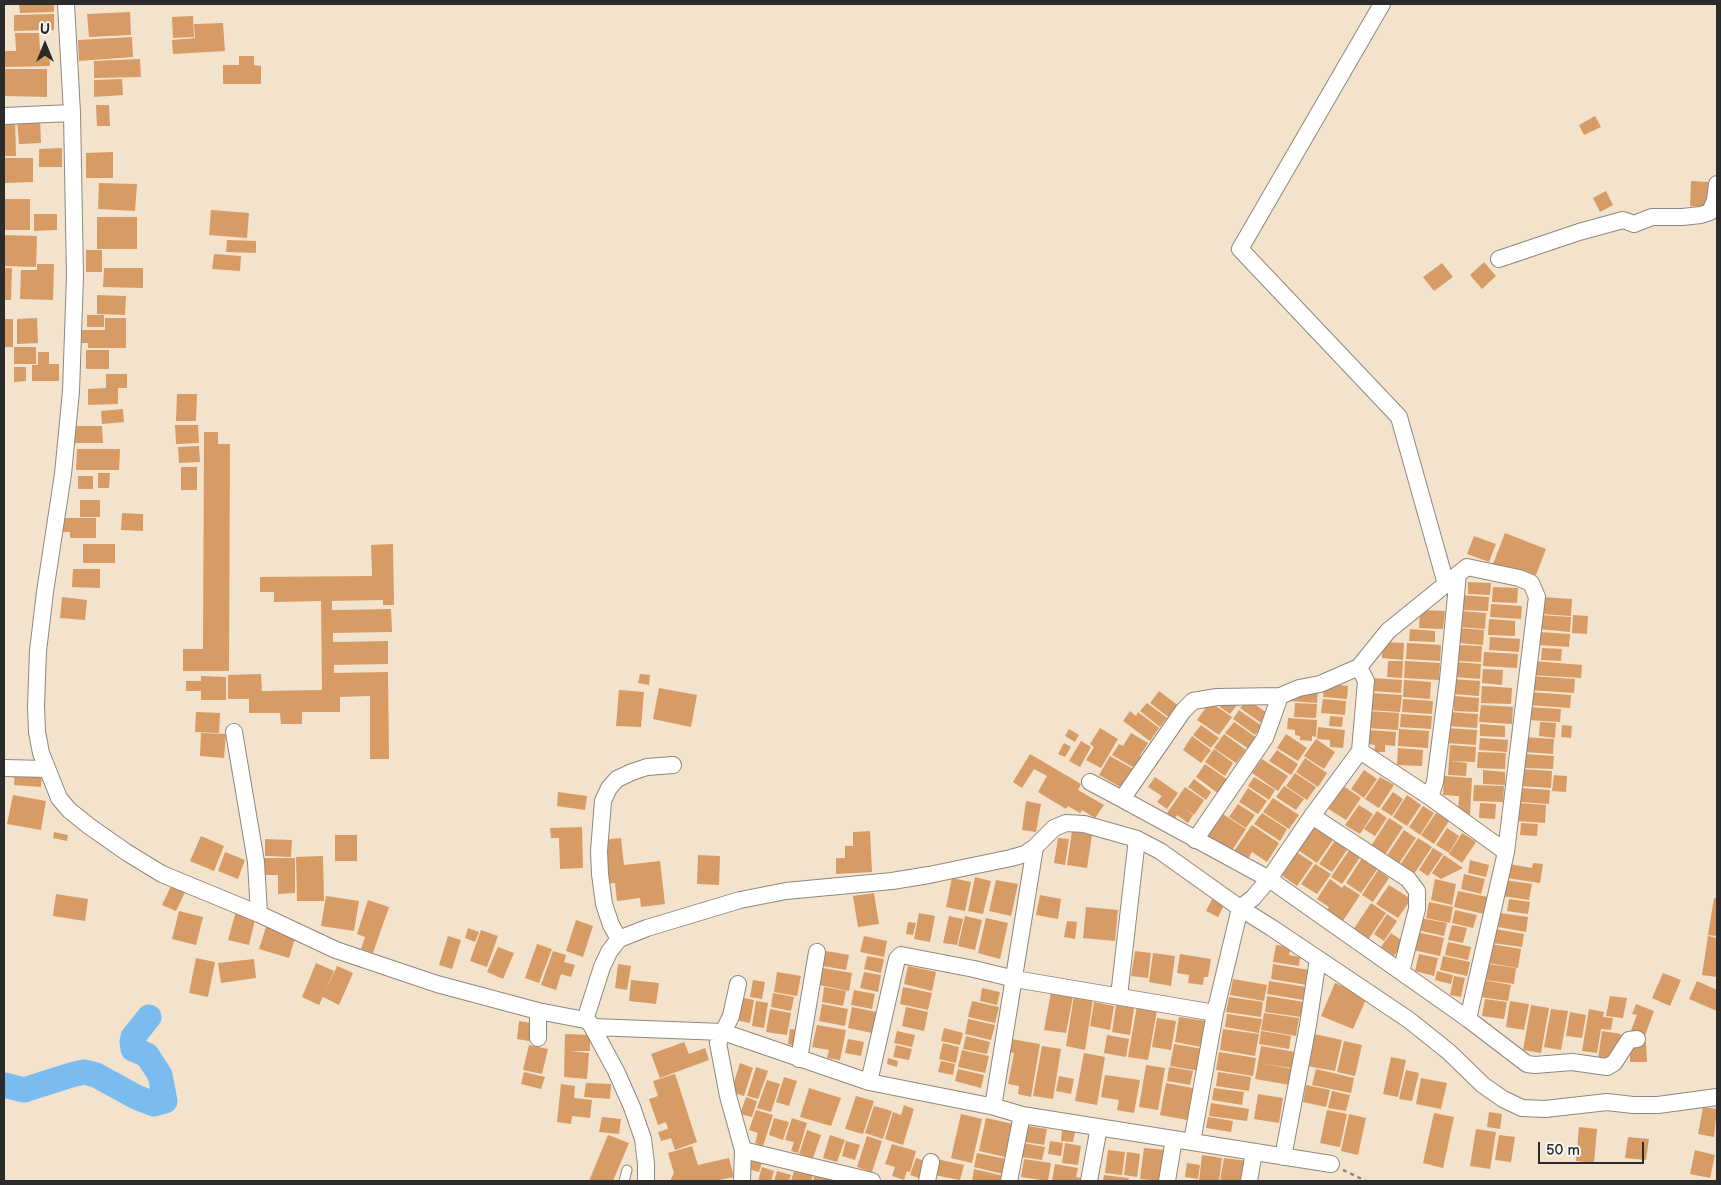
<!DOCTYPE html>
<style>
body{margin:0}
#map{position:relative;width:1721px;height:1185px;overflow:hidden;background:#f3e3cc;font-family:"Balsamiq Sans",sans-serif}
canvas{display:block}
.frame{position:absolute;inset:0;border:5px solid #2b2b2b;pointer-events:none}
.north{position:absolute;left:20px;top:20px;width:50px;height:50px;-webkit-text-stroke:4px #f6f6f2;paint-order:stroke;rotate:0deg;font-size:14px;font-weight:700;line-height:20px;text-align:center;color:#2b2b2b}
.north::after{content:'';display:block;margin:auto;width:18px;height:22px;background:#2b2b2b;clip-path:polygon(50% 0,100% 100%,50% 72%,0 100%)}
.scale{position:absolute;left:1538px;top:1142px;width:106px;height:22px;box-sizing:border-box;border:2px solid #2b2b2b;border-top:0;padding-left:6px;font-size:15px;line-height:18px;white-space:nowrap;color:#2b2b2b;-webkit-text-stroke:4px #f6f6f2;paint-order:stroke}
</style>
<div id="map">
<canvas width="1721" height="1185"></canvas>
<div class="frame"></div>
<div class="north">U</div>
<div class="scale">50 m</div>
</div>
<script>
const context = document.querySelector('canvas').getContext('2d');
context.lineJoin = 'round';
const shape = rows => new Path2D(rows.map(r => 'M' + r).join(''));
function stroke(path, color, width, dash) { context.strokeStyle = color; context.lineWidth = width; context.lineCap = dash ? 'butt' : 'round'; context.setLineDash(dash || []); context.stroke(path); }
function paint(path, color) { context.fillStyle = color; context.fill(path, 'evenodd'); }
stroke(shape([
 [4,1085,24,1090,71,1075,84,1072,96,1075,136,1097,154,1104,165,1101,160,1075,147,1055,133,1049,132,1042,133,1037,149,1017]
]), '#7abcef', 25);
paint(shape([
 [19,4,54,4,54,12,20,13],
 [130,12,131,35,89,37,87,14],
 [54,14,54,30,14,31,14,15],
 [193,16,194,37,173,38,172,17],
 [223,23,225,51,173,54,172,40,195,38,194,24],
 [15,33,39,33,40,50,49,50,50,66,4,67,4,51,16,51],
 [132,37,133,57,79,61,78,40],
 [239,56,254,56,254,65,261,66,261,84,223,84,223,65,239,65],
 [140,59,141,77,94,78,94,61],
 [4,69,47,69,47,97,4,96],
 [122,79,123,95,94,97,94,80],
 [96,105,109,105,110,126,97,126],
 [1595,116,1601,127,1584,135,1579,125],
 [15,118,16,156,4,156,4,119],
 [40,118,41,143,19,144,17,119],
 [62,148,62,167,39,167,39,149],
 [113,152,113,178,86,178,86,153],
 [4,158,33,158,33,182,4,183],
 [1691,181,1709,182,1708,207,1690,206],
 [99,183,137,184,135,211,98,209],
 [1606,191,1613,205,1600,212,1593,198],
 [4,199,30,199,30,230,4,230],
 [211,210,249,213,247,238,209,235],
 [34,214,57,214,57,230,34,231],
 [97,217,137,217,137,249,97,249],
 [4,235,37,236,36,267,4,266],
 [227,240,256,241,256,253,226,252],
 [86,250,102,250,102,272,86,272],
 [214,254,241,256,240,271,212,269],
 [1484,262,1496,276,1482,289,1470,275],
 [1442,263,1453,277,1434,291,1423,277],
 [37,264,54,264,53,300,20,299,21,270,37,270],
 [4,268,12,268,11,300,4,300],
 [104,268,143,268,143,288,103,287],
 [97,295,126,296,125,315,97,314],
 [87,315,104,315,104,327,87,327],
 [37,318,38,343,17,344,17,319],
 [105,318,126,318,126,348,88,348,88,343,80,343,80,330,105,330],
 [4,319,13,319,13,347,4,347],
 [14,347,36,347,36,364,14,364],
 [86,350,109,350,109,369,86,369],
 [38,352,49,352,49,364,59,364,59,381,32,381,32,365,38,365],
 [14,367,26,367,26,381,14,382],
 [106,374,127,374,127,388,118,388,118,404,88,405,88,389,106,388],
 [177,394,197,394,196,421,176,421],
 [123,409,124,422,102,424,101,411],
 [175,425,198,425,199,443,176,444],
 [74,426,102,426,103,443,74,443],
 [204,432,218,432,218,444,230,444,229,671,183,671,183,649,203,649],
 [199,446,200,462,179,463,178,447],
 [77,449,120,449,119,470,76,470],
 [181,467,197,467,197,490,181,490],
 [98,473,110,473,109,488,98,488],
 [78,476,93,476,93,489,78,489],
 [80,500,100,500,100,517,80,517],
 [122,513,143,514,143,531,121,530],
 [61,518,96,518,96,538,70,538,70,532,61,532],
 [1505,533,1546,549,1536,575,1522,570,1520,575,1493,564],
 [1474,536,1496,544,1489,562,1467,554],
 [83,544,115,544,115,563,83,563],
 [393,544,394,605,383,605,383,600,332,601,332,610,391,609,392,632,333,633,333,642,388,641,388,664,334,665,334,673,388,672,389,759,370,759,370,696,340,697,340,712,302,712,302,724,281,724,280,713,249,713,249,699,228,699,228,675,261,674,262,691,322,690,321,601,274,602,274,592,260,592,260,577,372,576,371,545],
 [73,569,100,569,100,588,72,587],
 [1468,582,1491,583,1490,595,1468,594],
 [1493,587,1518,588,1517,603,1492,602],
 [1460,595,1489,597,1488,611,1459,610],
 [62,597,87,600,85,620,60,618],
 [1542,597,1572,599,1571,616,1541,614],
 [1491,604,1522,606,1521,619,1490,617],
 [1420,610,1445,611,1443,629,1419,628],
 [1460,611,1486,613,1485,629,1459,627],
 [1539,615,1571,617,1570,632,1538,629],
 [1573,615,1588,616,1587,634,1572,633],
 [1489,619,1515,621,1515,636,1488,635],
 [1459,628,1484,630,1483,645,1458,643],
 [1410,629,1435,631,1435,642,1409,641],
 [1539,632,1570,634,1569,647,1538,645],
 [1490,637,1520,639,1519,652,1489,650],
 [1383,642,1404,643,1403,660,1382,658],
 [1407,643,1441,645,1440,661,1406,659],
 [1458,645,1482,646,1481,662,1457,661],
 [1542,648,1562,649,1561,661,1541,660],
 [1484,652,1518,654,1517,668,1483,666],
 [1388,661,1403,661,1402,678,1387,677],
 [1405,661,1440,663,1439,680,1404,678],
 [1533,661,1582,665,1581,678,1532,675],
 [1455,662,1481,664,1480,679,1454,677],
 [1483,669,1503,670,1502,685,1482,683],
 [640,674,650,675,649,685,638,683],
 [201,676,226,677,226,700,201,700,201,691,186,691,186,681,201,681],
 [1530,676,1575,679,1574,693,1529,690],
 [1372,678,1402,680,1401,693,1371,691],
 [1452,679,1480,681,1479,696,1451,694],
 [1404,680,1431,682,1430,699,1403,697],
 [1331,684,1348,686,1347,699,1323,697,1324,686],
 [1482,686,1512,688,1511,704,1481,703],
 [659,688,697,695,691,727,653,719],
 [1318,689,1317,703,1290,701,1290,698],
 [619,690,644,692,641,727,616,726],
 [1159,691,1180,707,1171,719,1150,703],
 [1529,692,1571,695,1570,708,1528,705],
 [1370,693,1402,695,1400,712,1369,710],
 [1454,696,1479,698,1478,712,1454,711],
 [1226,698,1237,705,1230,714,1220,707],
 [1247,699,1267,713,1261,723,1240,708],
 [1323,699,1346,701,1345,715,1321,713],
 [1403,699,1433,701,1432,714,1402,712],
 [1210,702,1232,717,1219,735,1197,720],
 [1147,703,1167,718,1160,727,1140,711],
 [1295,703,1317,704,1316,718,1294,717],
 [1481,705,1513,707,1512,724,1479,722],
 [1528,707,1561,709,1560,722,1527,720],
 [1239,710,1262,726,1255,735,1233,719],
 [1130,711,1136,716,1138,712,1159,728,1150,741,1123,721],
 [1368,711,1399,713,1398,730,1367,728],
 [196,712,220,713,219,733,195,732],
 [1449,712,1478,714,1477,728,1448,726],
 [1401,714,1432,716,1431,729,1400,727],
 [1330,716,1343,717,1342,727,1329,726],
 [1288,718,1317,720,1316,737,1312,736,1312,741,1300,740,1300,736,1295,735,1295,730,1287,729],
 [1234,722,1257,738,1249,749,1225,733],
 [1540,722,1556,723,1555,738,1539,736],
 [1480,724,1505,726,1505,737,1480,736],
 [1201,725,1219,738,1211,748,1193,735],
 [1562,725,1572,726,1571,738,1561,737],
 [1318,727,1345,730,1343,748,1330,747,1330,740,1317,739],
 [1100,728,1118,739,1101,768,1086,760,1094,747,1090,744],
 [1447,728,1477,730,1476,745,1446,743],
 [1069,729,1079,735,1075,742,1065,736],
 [1399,729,1429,731,1428,748,1398,746],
 [1369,730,1396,732,1395,746,1385,745,1385,752,1374,752,1375,745,1368,744],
 [201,733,226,734,224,758,200,756],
 [1131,733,1148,743,1140,756,1145,759,1138,770,1112,755,1119,744,1123,746],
 [1224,734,1246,750,1236,763,1214,748],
 [1286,734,1307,748,1298,761,1277,748],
 [1192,736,1211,750,1201,763,1183,750],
 [1524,737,1554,739,1553,754,1523,752],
 [1480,738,1508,740,1507,752,1479,750],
 [1316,739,1335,752,1324,769,1304,756],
 [1081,741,1091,747,1080,767,1069,761],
 [1064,743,1071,747,1065,757,1058,754],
 [1450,745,1476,747,1475,762,1449,761],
 [1398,748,1423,750,1422,766,1397,765],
 [1214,749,1233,763,1225,776,1205,762],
 [1277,750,1298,764,1291,775,1269,761],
 [1478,752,1506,753,1505,769,1477,768],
 [1030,754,1081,784,1078,790,1104,805,1095,818,1082,810,1080,813,1068,806,1066,809,1038,792,1047,776,1034,769,1022,788,1013,782],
 [1526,754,1554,756,1553,769,1525,768],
 [1110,756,1135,770,1124,789,1099,775],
 [1305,758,1327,773,1318,787,1296,772],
 [1262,759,1288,776,1278,791,1252,773],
 [1449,761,1467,763,1466,776,1448,775],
 [1205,764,1228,780,1219,794,1196,777],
 [15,769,42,772,41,787,14,785],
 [1522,769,1552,771,1551,788,1520,786],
 [1364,770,1377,779,1364,798,1351,789],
 [1483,770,1505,772,1505,785,1483,784],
 [1295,773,1316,787,1307,800,1286,786],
 [1554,775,1567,776,1566,792,1552,791],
 [1444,776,1472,778,1470,815,1458,814,1459,796,1443,795],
 [1155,777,1178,793,1167,809,1157,802,1162,796,1148,787],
 [1254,777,1275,790,1269,800,1248,786],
 [1380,777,1394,785,1379,808,1365,799],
 [1194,779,1211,792,1206,800,1188,787],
 [1342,785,1361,798,1346,820,1327,808],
 [1474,785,1504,786,1503,802,1473,801],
 [1284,786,1304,799,1296,810,1276,797],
 [1185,787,1204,800,1194,815,1184,807,1193,815,1188,823,1177,815,1175,819,1167,813],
 [1248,788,1267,801,1258,814,1239,802],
 [1520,788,1550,790,1549,804,1520,802],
 [558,792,587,796,585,810,557,806],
 [1393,792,1403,799,1392,816,1381,809],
 [13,795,46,801,41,830,7,824],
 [1407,795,1421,805,1407,826,1393,817],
 [1273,798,1299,815,1289,829,1263,812],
 [1026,801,1041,804,1036,832,1022,830],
 [1480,803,1496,804,1495,819,1479,818],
 [1518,803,1546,805,1545,823,1517,821],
 [1238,804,1255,815,1246,828,1229,817],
 [1359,805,1373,814,1360,834,1345,825],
 [1423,806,1434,813,1420,835,1409,827],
 [1377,811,1387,818,1375,836,1364,829],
 [1221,813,1246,829,1231,852,1206,836],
 [1262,813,1287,829,1280,841,1254,824],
 [1436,813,1449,821,1434,844,1421,835],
 [1389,818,1403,827,1385,855,1371,846],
 [1313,822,1335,837,1317,863,1295,848],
 [1521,823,1538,824,1537,836,1520,835],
 [1252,825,1279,843,1267,862,1252,852,1248,859,1234,851],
 [582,827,583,868,560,869,559,838,551,838,550,828],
 [1447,828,1459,836,1449,853,1436,845],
 [1404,830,1416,838,1398,865,1386,857],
 [870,831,872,872,836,874,836,858,845,858,845,846,853,846,853,832],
 [1072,831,1092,835,1087,868,1067,865],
 [54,832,68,835,67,841,53,838],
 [1462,833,1476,842,1462,863,1449,854],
 [335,835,357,835,357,861,335,861],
 [201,836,224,846,214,871,190,861],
 [621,838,624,865,660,861,665,904,641,907,640,898,617,901,615,883,605,884,601,840],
 [1058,838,1069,839,1065,865,1054,863],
 [1418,838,1432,847,1414,874,1400,865],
 [265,839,292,840,291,857,265,856],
 [1336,839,1349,847,1332,872,1319,864],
 [1433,848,1443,854,1428,876,1419,870],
 [1350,849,1361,856,1342,884,1331,877],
 [1295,851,1313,863,1297,886,1280,874],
 [225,852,245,860,238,879,218,871],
 [698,855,720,856,719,885,697,884],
 [1444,855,1463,868,1441,879,1432,873],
 [323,856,324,901,297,901,296,857],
 [264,858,295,858,295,893,278,894,278,875,264,875],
 [1362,858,1378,868,1361,893,1346,883],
 [1470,860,1489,865,1486,877,1468,873],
 [1533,863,1543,864,1540,883,1507,878,1509,864,1532,868],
 [1315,864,1331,874,1317,894,1301,884],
 [1378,870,1389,878,1373,902,1362,895],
 [1464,874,1485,879,1481,894,1461,889],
 [975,877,991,881,983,914,968,911],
 [952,878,971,882,965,911,946,907],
 [1330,879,1342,888,1344,885,1360,895,1343,921,1327,910,1329,907,1317,899],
 [1435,879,1456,884,1452,905,1431,900],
 [996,880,1018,884,1011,916,989,911],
 [1505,880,1532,884,1529,900,1502,896],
 [172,884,186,890,176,911,162,905],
 [1389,885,1411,899,1398,918,1376,904],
 [1458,891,1488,897,1484,914,1454,907],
 [874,893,879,924,858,927,853,896],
 [56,894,88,899,85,921,53,916],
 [1040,895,1061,899,1058,919,1036,915],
 [326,896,359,901,354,931,321,926],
 [1714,898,1717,899,1717,936,1708,935],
 [1212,899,1224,905,1218,917,1206,911],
 [1509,899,1530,902,1528,914,1507,911],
 [368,900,389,907,373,953,361,949,365,937,357,934],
 [1429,902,1453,907,1450,923,1426,918],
 [1371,903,1386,913,1368,940,1353,930],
 [1086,907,1118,910,1115,941,1083,938],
 [1455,910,1477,915,1473,928,1452,923],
 [179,911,203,917,196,945,172,939],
 [236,911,256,916,249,945,228,940],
 [919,913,935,916,930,942,914,939],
 [1500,913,1528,917,1526,932,1498,927],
 [1387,914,1397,921,1384,941,1374,934],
 [949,916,963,919,957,945,943,943],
 [965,916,982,920,975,950,958,946],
 [986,918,1008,923,1000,959,978,953],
 [1420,918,1447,923,1444,936,1417,930],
 [576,920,593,926,583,957,566,951],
 [1067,921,1077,922,1075,939,1064,937],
 [908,922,916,923,913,935,906,934],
 [1452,925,1467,928,1463,943,1448,940],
 [266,927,296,935,289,958,259,949],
 [468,928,479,932,475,942,465,938],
 [1495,929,1524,934,1522,947,1492,943],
 [481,930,498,936,487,967,470,961],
 [1417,932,1444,938,1440,956,1413,950],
 [1391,933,1404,942,1394,956,1381,947],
 [448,936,461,940,452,969,439,965],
 [864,936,887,941,884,957,860,952],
 [1708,936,1717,938,1717,977,1702,975],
 [1448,942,1471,947,1468,960,1445,955],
 [537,944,552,949,539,983,525,978],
 [1491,944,1521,949,1518,968,1488,963],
 [1276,945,1291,947,1289,955,1300,957,1299,966,1273,962],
 [498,947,514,953,503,979,487,972],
 [553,951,566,955,564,962,575,965,571,977,561,974,556,990,541,985],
 [826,951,849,955,846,970,823,966],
 [1135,951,1151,953,1148,978,1131,976],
 [1153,953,1175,956,1171,986,1149,982],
 [1180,954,1211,959,1208,977,1204,977,1203,985,1188,983,1189,975,1177,973],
 [1419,954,1438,958,1434,976,1415,971],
 [867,956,884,959,881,973,864,969],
 [1443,956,1470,962,1467,976,1440,970],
 [196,958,215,962,208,997,189,993],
 [254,959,256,978,221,983,218,963],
 [316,963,334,971,325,992,337,966,353,973,339,1005,323,997,319,1005,302,997],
 [618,964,631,966,627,990,615,988],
 [1273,964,1309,970,1307,985,1271,979],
 [1488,964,1516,968,1514,984,1486,980],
 [908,966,936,972,932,991,904,984],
 [823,968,852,973,849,991,819,985],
 [1437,971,1453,975,1451,984,1435,980],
 [777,972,801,976,797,996,774,992],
 [864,972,881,975,878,992,860,988],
 [1663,973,1681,980,1670,1006,1652,998],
 [1454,976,1465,978,1461,997,1450,995],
 [1233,979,1267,985,1264,1001,1230,995],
 [631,980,659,983,656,1004,629,1001],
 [753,980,765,982,762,999,750,997],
 [1483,980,1511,985,1508,1001,1480,997],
 [1269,981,1306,987,1304,1000,1267,994],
 [1697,981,1717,990,1717,1011,1689,999],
 [1335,983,1367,997,1353,1029,1321,1016],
 [824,987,846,991,843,1006,822,1002],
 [903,987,932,993,928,1010,900,1004],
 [982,988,1000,992,997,1005,980,1001],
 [854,990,875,994,872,1009,851,1005],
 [1051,992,1073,996,1066,1033,1044,1030],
 [773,993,794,997,791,1011,771,1007],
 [1074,996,1093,999,1085,1050,1066,1046],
 [1267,996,1304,1002,1301,1017,1265,1012],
 [1610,996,1627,998,1623,1018,1606,1016],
 [739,997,754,1000,750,1023,735,1020],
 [1229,997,1263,1002,1261,1017,1226,1012],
 [1485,999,1507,1002,1504,1019,1482,1016],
 [756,1001,768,1003,764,1028,752,1026],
 [972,1001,999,1007,995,1023,968,1017],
 [1510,1001,1529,1004,1524,1030,1506,1027],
 [1094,1002,1114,1006,1110,1030,1090,1026],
 [822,1004,848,1009,845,1026,819,1021],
 [1636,1004,1654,1011,1644,1038,1630,1033,1637,1015,1632,1014],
 [1116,1005,1134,1008,1130,1035,1112,1032],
 [1531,1005,1549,1008,1541,1053,1523,1050],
 [1137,1006,1157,1010,1148,1060,1128,1057],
 [852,1007,881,1013,877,1034,848,1028],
 [906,1007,928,1012,924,1031,902,1026],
 [770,1009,791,1013,787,1035,766,1032],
 [1551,1009,1568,1011,1561,1050,1544,1047],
 [1589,1009,1604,1012,1603,1017,1613,1018,1611,1030,1601,1029,1597,1053,1582,1051],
 [1570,1012,1586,1015,1582,1038,1566,1036],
 [1264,1013,1299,1018,1296,1036,1261,1030],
 [1227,1014,1262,1019,1259,1033,1225,1027],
 [1179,1017,1206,1021,1201,1047,1175,1042],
 [1157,1018,1176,1021,1171,1050,1152,1047],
 [968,1019,995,1025,991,1040,965,1034],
 [519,1021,538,1024,535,1042,517,1039],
 [817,1025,846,1030,840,1060,827,1058,829,1050,812,1047],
 [944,1028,963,1033,960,1045,941,1041],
 [790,1029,799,1030,796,1046,788,1044],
 [1223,1029,1259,1034,1255,1056,1220,1050],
 [897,1031,915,1035,912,1047,894,1043],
 [1261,1031,1291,1036,1289,1049,1259,1044],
 [1602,1031,1621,1034,1618,1049,1613,1048,1611,1061,1598,1059],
 [565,1034,590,1035,590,1051,570,1051,589,1053,587,1079,564,1077],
 [1314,1034,1342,1040,1335,1071,1307,1066],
 [1107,1035,1129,1039,1126,1057,1104,1053],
 [966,1036,990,1042,987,1054,963,1049],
 [848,1039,864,1042,861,1056,845,1053],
 [1011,1039,1040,1044,1031,1097,1018,1094,1019,1086,1008,1084,1014,1053,1009,1052],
 [1344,1041,1362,1045,1355,1076,1337,1072],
 [684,1042,689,1054,705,1048,709,1060,660,1078,651,1054],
 [1646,1042,1647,1062,1630,1062,1630,1043],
 [943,1043,959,1047,956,1063,939,1059],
 [1174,1044,1203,1049,1200,1071,1170,1066],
 [529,1045,548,1049,542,1074,523,1070],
 [896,1045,912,1049,909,1060,893,1057],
 [1042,1046,1061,1049,1053,1099,1033,1096],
 [1261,1046,1295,1052,1292,1068,1258,1063],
 [962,1050,989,1056,985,1073,958,1067],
 [1219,1052,1256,1058,1253,1076,1216,1070],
 [1084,1053,1105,1057,1097,1105,1075,1101],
 [1391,1057,1406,1060,1398,1097,1383,1094],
 [888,1058,898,1061,897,1067,887,1064],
 [941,1061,955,1064,953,1075,938,1072],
 [740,1063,753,1068,744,1096,731,1092],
 [1258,1063,1293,1069,1290,1085,1255,1079],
 [1146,1065,1165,1068,1158,1110,1139,1107],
 [756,1067,768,1071,758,1099,747,1096],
 [1169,1067,1193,1071,1190,1085,1167,1081],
 [958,1069,984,1075,981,1088,955,1081],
 [1316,1069,1354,1078,1351,1093,1312,1085],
 [1406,1070,1419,1073,1412,1101,1399,1099],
 [524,1072,545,1077,541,1089,521,1084],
 [1218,1072,1251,1077,1249,1091,1216,1086],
 [675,1074,697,1142,675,1150,671,1138,661,1141,658,1132,668,1129,666,1122,658,1125,649,1099,658,1096,653,1081],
 [1105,1075,1140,1080,1134,1113,1117,1110,1119,1100,1101,1097],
 [1059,1076,1074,1079,1071,1094,1056,1091],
 [784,1077,797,1081,789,1106,776,1102],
 [1421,1078,1447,1083,1441,1109,1416,1104],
 [767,1080,780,1084,771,1112,757,1108],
 [586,1083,611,1084,610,1099,584,1097],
 [1166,1083,1193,1088,1187,1120,1160,1115],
 [561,1084,575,1086,574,1098,592,1100,590,1118,572,1116,571,1124,557,1122],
 [1306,1085,1330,1090,1326,1107,1303,1102],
 [809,1088,841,1098,831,1126,800,1117],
 [1214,1088,1244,1092,1242,1105,1212,1100],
 [1332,1091,1350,1095,1346,1111,1328,1108],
 [1258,1094,1283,1098,1279,1123,1254,1119],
 [856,1096,874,1101,863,1134,845,1129],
 [746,1097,757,1101,752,1117,740,1114],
 [1211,1103,1249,1109,1247,1121,1209,1116],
 [904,1105,914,1109,903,1145,885,1139,893,1112,901,1115],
 [874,1106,892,1111,883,1139,865,1133],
 [1703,1107,1717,1109,1714,1137,1698,1134],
 [756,1110,773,1115,763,1146,755,1143,758,1133,749,1130],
 [1327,1110,1347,1114,1340,1147,1320,1143],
 [1489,1112,1502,1114,1500,1129,1487,1127],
 [1434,1113,1454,1117,1443,1168,1423,1163],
 [961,1114,982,1119,972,1163,951,1158],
 [1349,1114,1366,1118,1358,1155,1341,1151],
 [602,1117,621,1119,619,1134,599,1132],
 [1208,1117,1233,1121,1231,1132,1206,1128],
 [774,1118,789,1122,783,1140,769,1135],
 [792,1118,807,1123,798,1153,791,1151,794,1142,785,1140],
 [986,1118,1013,1124,1005,1157,979,1151],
 [1027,1126,1047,1129,1044,1145,1025,1142],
 [1579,1127,1597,1129,1594,1163,1576,1161],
 [1476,1129,1496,1132,1490,1169,1470,1166],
 [807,1130,821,1135,813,1158,799,1154],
 [1062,1130,1075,1132,1073,1142,1061,1141],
 [608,1135,629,1143,613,1181,589,1181],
 [830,1135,845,1140,837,1162,823,1158],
 [1499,1135,1515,1137,1511,1162,1495,1160],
 [867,1136,882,1141,872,1172,857,1167],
 [1628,1137,1649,1139,1646,1160,1625,1158],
 [846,1141,860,1145,855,1160,842,1156],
 [1050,1141,1063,1143,1061,1156,1048,1154],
 [1023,1143,1045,1147,1042,1160,1021,1157],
 [1065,1143,1081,1146,1078,1165,1062,1163],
 [892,1144,916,1151,910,1172,907,1171,904,1180,892,1176,895,1167,885,1164],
 [692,1146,698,1165,729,1158,734,1177,715,1181,670,1181,674,1173,668,1153],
 [1144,1148,1166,1150,1162,1181,1140,1179],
 [1108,1150,1125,1152,1122,1175,1105,1173],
 [1695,1150,1715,1155,1710,1178,1690,1174],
 [1127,1152,1140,1154,1137,1177,1124,1175],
 [977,1153,1006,1159,1003,1174,974,1167],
 [1202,1155,1222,1158,1219,1181,1199,1181],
 [752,1156,763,1159,759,1172,748,1169],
 [916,1158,928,1162,922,1179,910,1175],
 [1224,1158,1248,1161,1245,1181,1220,1181],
 [937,1159,964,1165,960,1180,934,1175],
 [1024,1159,1051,1163,1048,1181,1021,1177],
 [1187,1163,1200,1165,1198,1179,1185,1177],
 [1055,1164,1078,1168,1076,1177,1085,1179,1085,1181,1052,1181],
 [762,1167,774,1171,771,1181,758,1181],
 [795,1168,814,1173,811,1181,791,1181],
 [974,1169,1004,1176,1003,1181,972,1181],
 [777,1171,791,1175,789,1181,774,1181],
 [815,1174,831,1178,830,1181,813,1181],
 [1104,1175,1129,1178,1128,1181,1103,1181]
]), '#d79b66');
const lane = shape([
 [624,1181,627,1170]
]);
const street = shape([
 [66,4,72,113,75,276,71,391,63,474,45,592,38,651,36,706,37,732,41,753,59,798,69,810,89,826,126,852,162,874,259,914,336,950,437,984,538,1011,585,1020,590,1023,616,1071,632,1107,643,1139,646,1164,646,1181],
 [1382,4,1240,249,1399,417,1446,584],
 [4,116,72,113],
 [1499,259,1579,232,1623,220,1634,224,1652,217,1682,217,1701,215,1710,212,1715,200,1717,184],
 [234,732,256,862,259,914],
 [1360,751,1430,797,1506,852],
 [4,768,47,769],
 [1090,782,1122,799],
 [1430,797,1435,782,1448,680,1458,574],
 [1312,816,1408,879,1417,891,1417,909,1401,972],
 [1195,840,1265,738,1280,696],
 [619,939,611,925,604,904,600,874,599,851,603,801,609,788,617,779,632,772,647,767,673,765],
 [738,984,731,1016,718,1043,728,1096,743,1150,872,1181],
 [1119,996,1137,839],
 [538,1011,538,1038],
 [1468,1019,1506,852,1537,597,1531,583,1519,578,1467,567,1388,631,1359,667,1320,684,1299,688,1280,696,1217,697,1193,701,1183,711,1122,799,1269,879,1468,1019,1527,1064,1535,1065,1572,1062,1607,1067,1614,1063,1629,1040,1637,1039],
 [585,1020,602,967,609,952,619,939,647,928,740,900,786,891,892,881,929,875,1011,858,1025,854,1035,847],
 [593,1027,723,1032,869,1082,995,1107],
 [799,1059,817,952],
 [869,1082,894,972,897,959,901,955,974,969,1015,979,1215,1013],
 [1192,1142,1215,1013,1240,908,1253,898,1269,879,1312,816,1360,751,1366,681,1359,667],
 [1283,1157,1308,1025,1318,959],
 [1331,1164,1022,1115,995,1107,994,1101,1035,847,1054,828,1066,823,1084,824,1137,839,1160,851,1240,908,1272,928,1409,1020,1449,1052,1483,1085,1503,1099,1522,1108,1545,1109,1607,1102,1633,1105,1658,1105,1717,1097],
 [742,1181,743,1150],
 [927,1181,931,1162],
 [1009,1181,1022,1115],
 [1089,1181,1099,1127],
 [1167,1181,1174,1139],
 [1249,1181,1254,1152]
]);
stroke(lane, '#8f877c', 11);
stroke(street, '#8f877c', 18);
stroke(shape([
 [1343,1170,1366,1181]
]), '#8f877c', 2.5, [4, 4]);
stroke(lane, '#fff', 9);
stroke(street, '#fff', 16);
</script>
